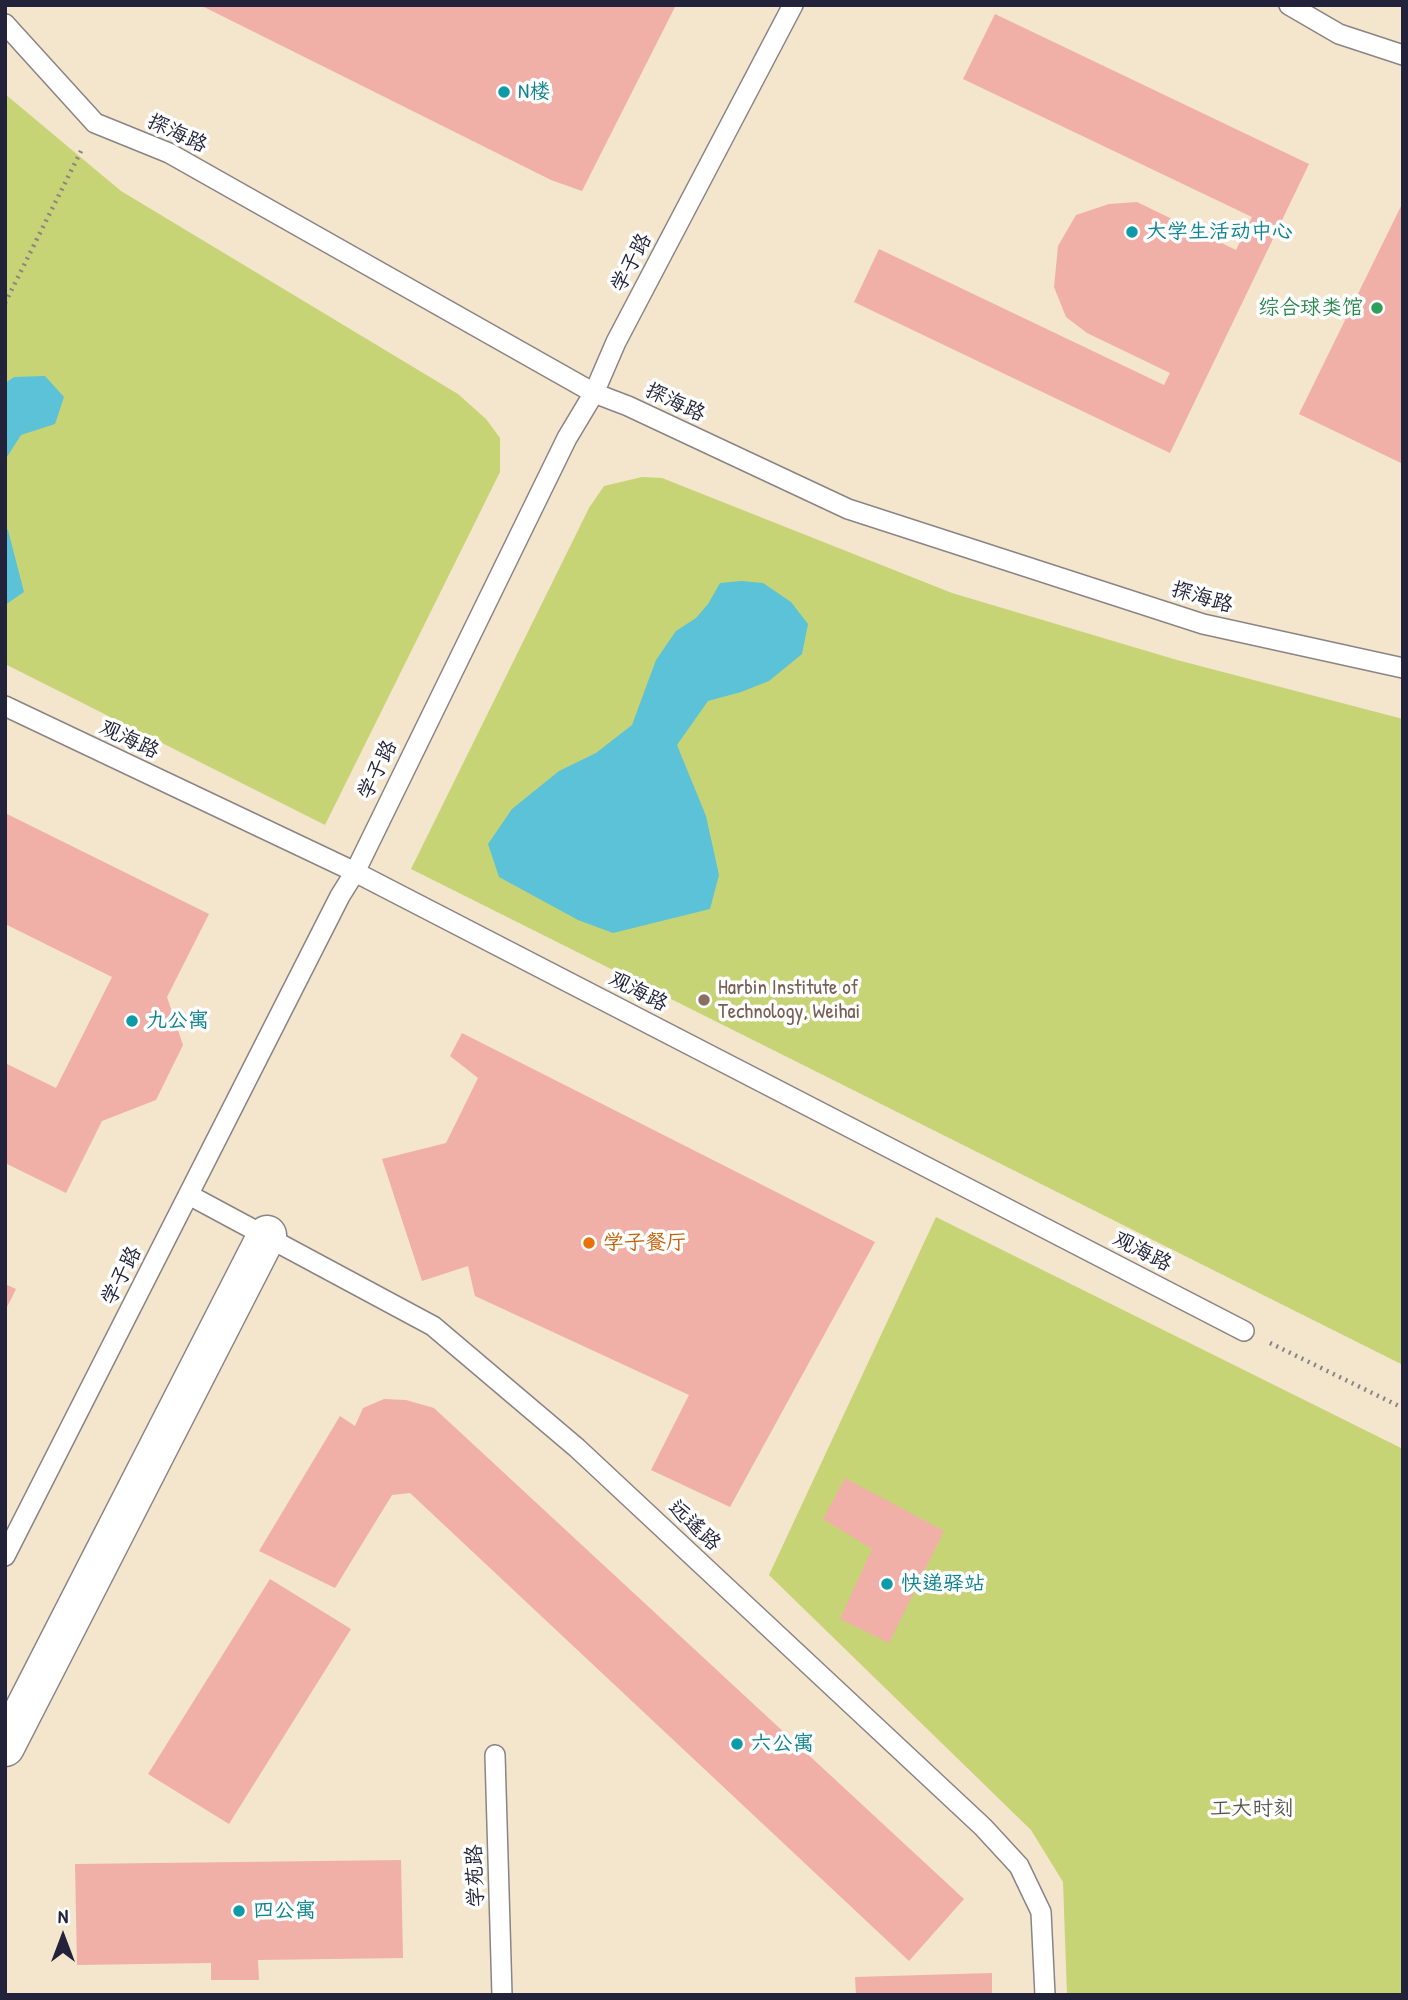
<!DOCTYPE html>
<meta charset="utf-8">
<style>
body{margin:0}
#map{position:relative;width:1408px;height:2000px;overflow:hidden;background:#f4e5cd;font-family:"Patrick Hand",sans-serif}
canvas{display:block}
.frame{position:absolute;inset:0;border:7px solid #22223b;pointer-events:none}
.north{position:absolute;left:28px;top:1902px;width:70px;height:70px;-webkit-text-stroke:5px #fff;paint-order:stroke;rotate:0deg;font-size:19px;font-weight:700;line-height:28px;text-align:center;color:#22223b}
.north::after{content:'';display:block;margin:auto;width:24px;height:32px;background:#22223b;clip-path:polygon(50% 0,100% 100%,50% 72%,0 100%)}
</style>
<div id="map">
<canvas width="1408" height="2000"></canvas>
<div class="frame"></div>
<div class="north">N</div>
</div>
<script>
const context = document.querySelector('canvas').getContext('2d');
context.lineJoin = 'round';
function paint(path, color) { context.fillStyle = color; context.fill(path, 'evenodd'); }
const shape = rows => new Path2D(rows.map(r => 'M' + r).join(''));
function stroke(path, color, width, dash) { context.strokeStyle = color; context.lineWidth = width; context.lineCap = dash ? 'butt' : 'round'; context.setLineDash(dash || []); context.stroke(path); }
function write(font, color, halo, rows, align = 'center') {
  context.font = font + ' "Patrick Hand","LXGW WenKai TC",sans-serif'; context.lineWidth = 7; context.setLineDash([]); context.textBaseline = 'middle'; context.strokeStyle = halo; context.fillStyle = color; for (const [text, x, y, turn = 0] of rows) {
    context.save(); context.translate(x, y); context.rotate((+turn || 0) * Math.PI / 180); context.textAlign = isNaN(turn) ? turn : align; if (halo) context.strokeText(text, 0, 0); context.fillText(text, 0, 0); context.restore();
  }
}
paint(shape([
 [5,94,121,191,458,394,486,419,500,438,500,472,325,825,5,664],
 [642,477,662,478,952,593,1177,660,1403,719,1403,1365,411,869,589,508,604,486],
 [936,1217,1403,1449,1403,1995,1067,1995,1063,1882,1031,1830,769,1575]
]), '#c7d475');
paint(shape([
 [45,376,64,397,55,424,21,435,5,460,5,383,14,377],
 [5,528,8,530,24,592,5,605],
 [741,581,763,583,791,602,808,624,802,654,769,681,741,692,708,701,677,745,706,816,719,875,710,909,613,933,578,920,499,877,488,844,512,809,559,771,596,753,632,725,656,660,676,631,696,618,708,604,720,583]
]), '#5bc2d8');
paint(shape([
 [200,5,676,5,582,191,551,180],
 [995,14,1309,164,1170,453,854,302,879,249,1164,385,1170,373,1087,333,1066,317,1054,287,1058,246,1076,215,1109,204,1137,202,1236,250,1252,217,963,79],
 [1403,202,1403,464,1299,414],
 [5,813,209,914,167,997,183,1045,156,1100,102,1121,66,1193,5,1163,5,1063,56,1088,112,977,5,924],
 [462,1033,875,1242,730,1507,651,1470,689,1395,475,1296,468,1266,422,1281,382,1159,446,1143,478,1078,450,1056],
 [5,1284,16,1289,5,1311],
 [384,1399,406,1400,434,1408,964,1899,909,1961,410,1493,392,1495,335,1588,259,1551,340,1416,355,1426,363,1408],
 [845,1478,944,1531,889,1643,840,1619,872,1549,823,1519],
 [270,1579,351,1629,229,1824,148,1774],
 [401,1860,403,1958,258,1960,259,1980,211,1980,211,1963,77,1965,75,1864],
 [992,1973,992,1995,856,1995,855,1977]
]), '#f0b0a8');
const lane = shape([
 [1289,5,1339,34,1403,55],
 [5,24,95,123,169,153,594,393,628,406,848,509,1203,624,1403,668],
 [5,706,355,872,1244,1331],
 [189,1195,433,1326,577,1448,983,1827,1019,1866,1041,1912,1045,1995],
 [5,1556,340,896,355,872,567,438,594,393,616,342,793,5],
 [495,1755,502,1995]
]);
const street = shape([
 [5,1747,267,1235]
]);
stroke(lane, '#8b8484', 22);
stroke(street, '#8b8484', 41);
stroke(shape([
 [5,303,82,149],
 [1270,1343,1403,1408]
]), '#8b8484', 4.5, [2, 5]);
stroke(lane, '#fff', 19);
stroke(street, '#fff', 38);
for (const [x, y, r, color] of [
 [504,92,7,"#0f9aa8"],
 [1132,232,7,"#0f9aa8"],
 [1377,308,7,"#2e9e5b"],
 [704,1000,7,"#8d6e63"],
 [132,1021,7,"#0f9aa8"],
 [589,1243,7,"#e8710a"],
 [887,1584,7,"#0f9aa8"],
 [737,1744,7,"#0f9aa8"],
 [239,1911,7,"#0f9aa8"]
]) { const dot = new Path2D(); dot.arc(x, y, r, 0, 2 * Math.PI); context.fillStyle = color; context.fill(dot); stroke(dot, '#fff', 2.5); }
write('21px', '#0d838f', '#fff', [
 ["N楼",518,92],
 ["大学生活动中心",1146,232],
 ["九公寓",146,1021],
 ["快递驿站",901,1584],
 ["六公寓",751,1744],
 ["四公寓",253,1911]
], 'left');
write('21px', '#22223b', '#fff', [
 ["探海路",177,134,25],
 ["学子路",632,263,-62],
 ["探海路",675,403,25],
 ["探海路",1202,598,16],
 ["观海路",129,740,25],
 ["学子路",378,770,-64],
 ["观海路",638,992,27],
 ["观海路",1142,1252,27],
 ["学子路",122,1276,-63],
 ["远遥路",694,1526,43],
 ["学苑路",476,1876,-92]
]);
write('21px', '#27864d', '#fff', [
 ["综合球类馆",1363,308]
], 'right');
write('21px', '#785e54', '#fff', [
 ["Harbin Institute of",718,988],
 ["Technology, Weihai",718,1012]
], 'left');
write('21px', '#c56008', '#fff', [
 ["学子餐厅",603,1243]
], 'left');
write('21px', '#54574c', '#fff', [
 ["工大时刻",1252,1809]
]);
</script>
